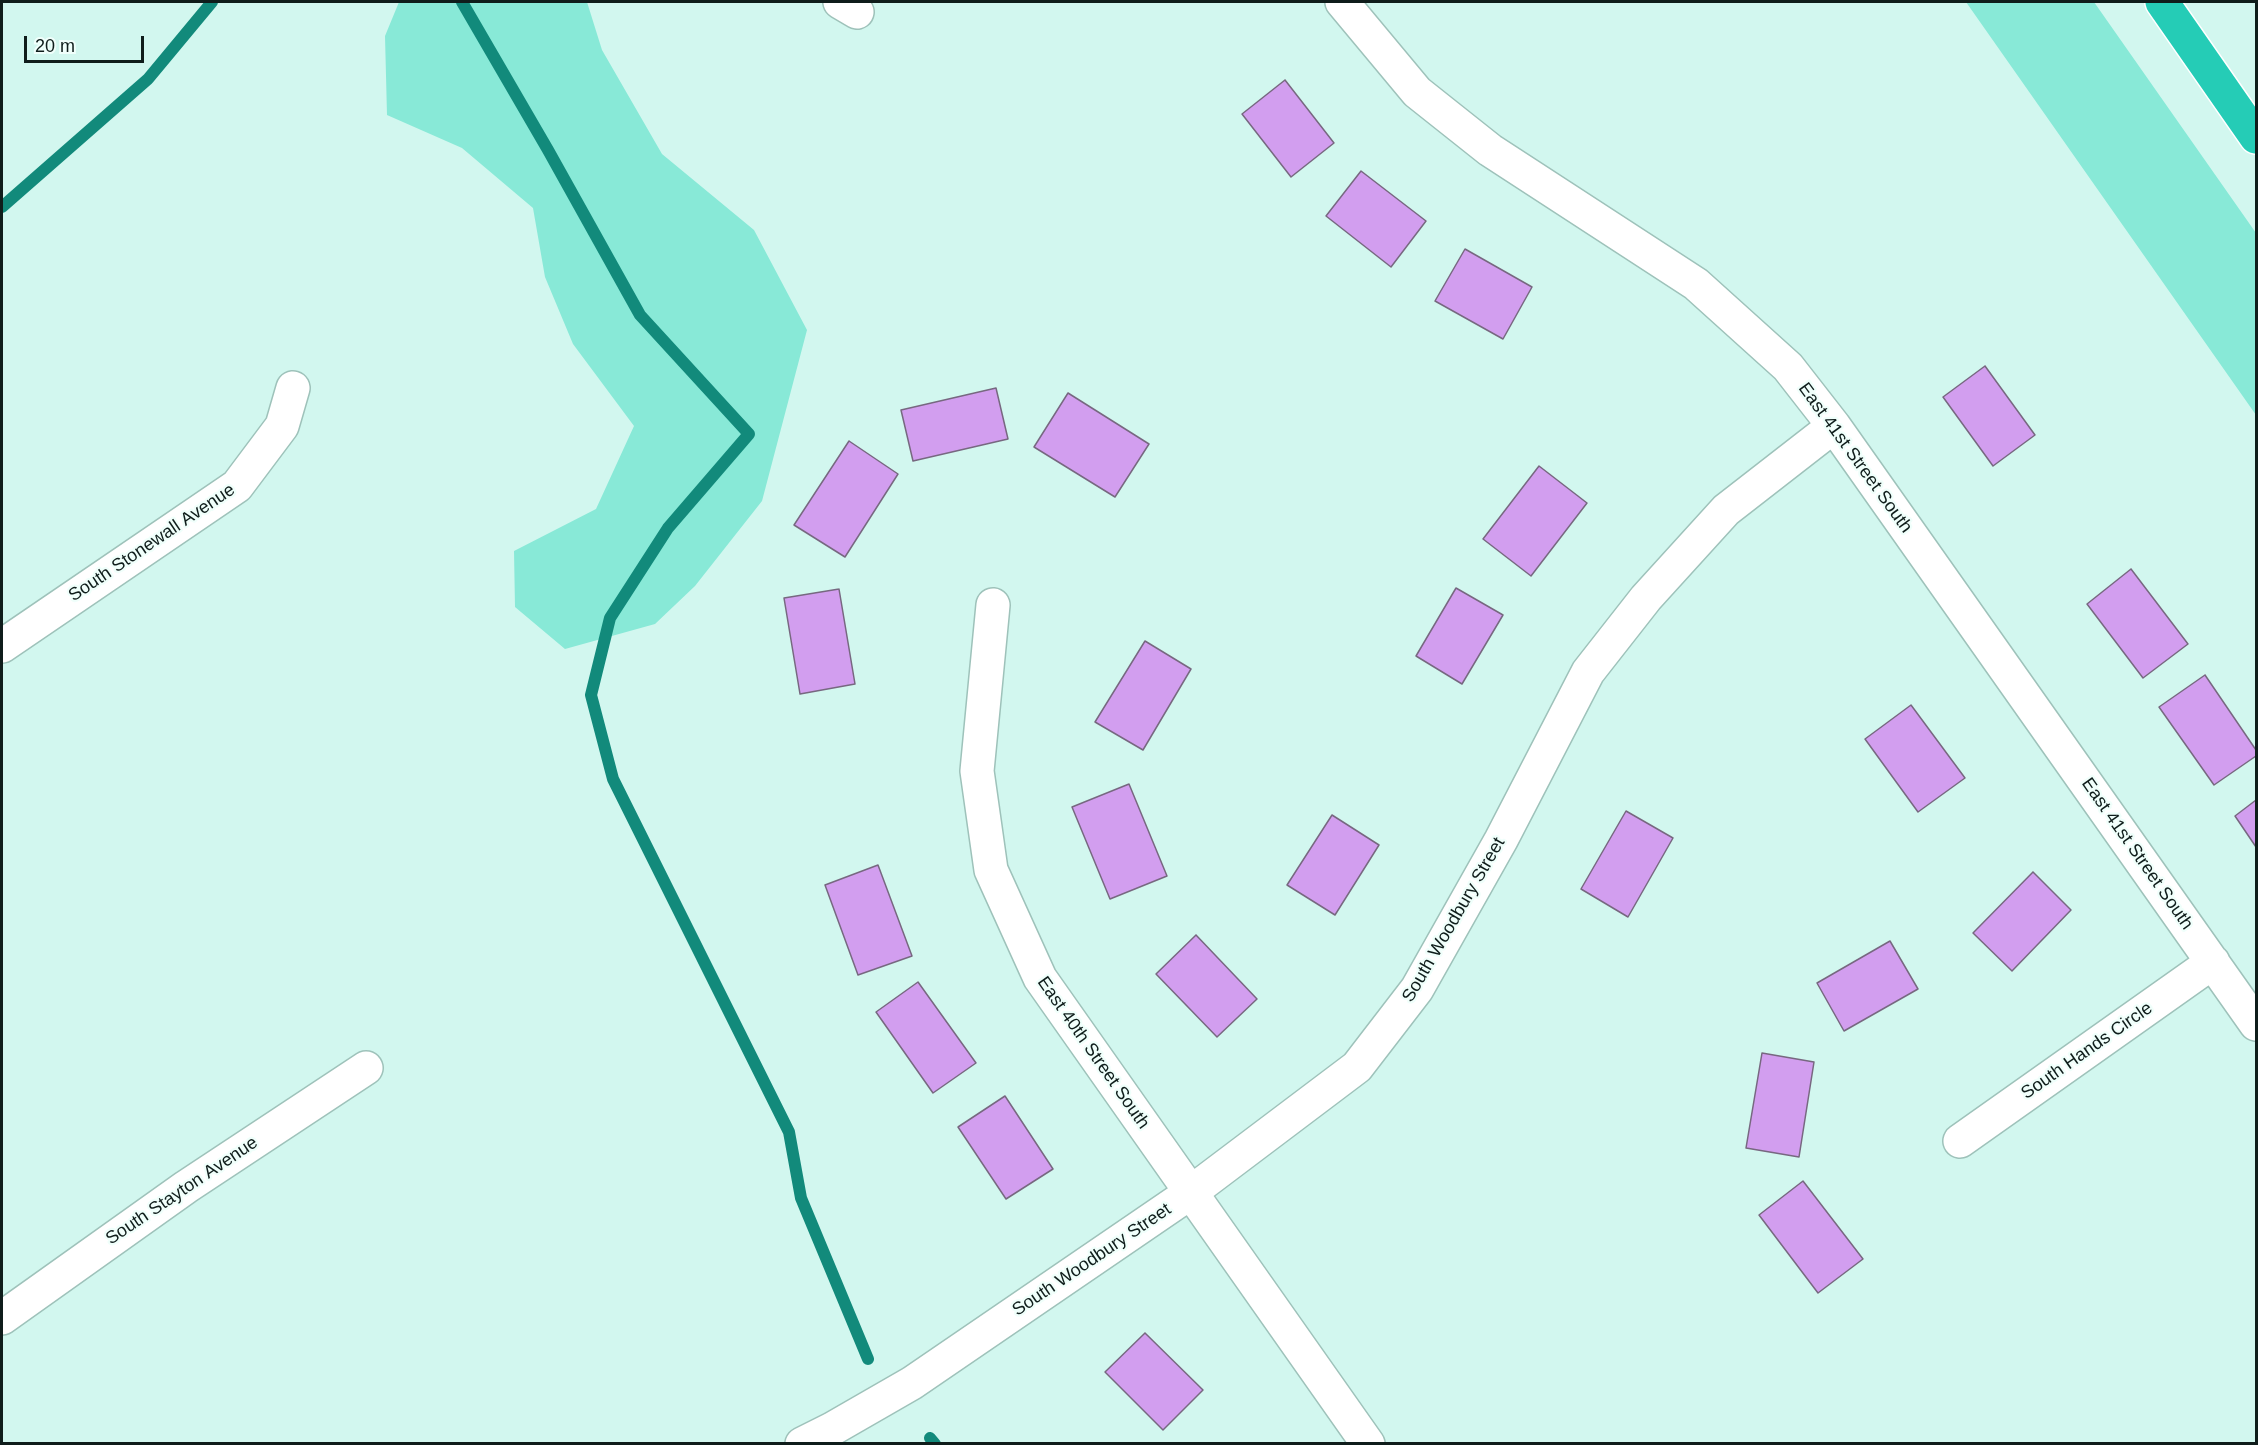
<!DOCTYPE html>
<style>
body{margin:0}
#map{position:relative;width:2258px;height:1445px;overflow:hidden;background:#d2f7ef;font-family:Arial,sans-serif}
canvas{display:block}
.frame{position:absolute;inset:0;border:3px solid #0f1d1b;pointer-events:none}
.scale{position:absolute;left:24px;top:36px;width:120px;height:27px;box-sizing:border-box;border:3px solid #0f1d1b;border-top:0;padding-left:8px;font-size:18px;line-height:21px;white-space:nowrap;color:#0f1d1b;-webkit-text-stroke:4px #f0fffb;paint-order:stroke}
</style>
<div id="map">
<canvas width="2258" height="1445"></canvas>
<div class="frame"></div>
<div class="scale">20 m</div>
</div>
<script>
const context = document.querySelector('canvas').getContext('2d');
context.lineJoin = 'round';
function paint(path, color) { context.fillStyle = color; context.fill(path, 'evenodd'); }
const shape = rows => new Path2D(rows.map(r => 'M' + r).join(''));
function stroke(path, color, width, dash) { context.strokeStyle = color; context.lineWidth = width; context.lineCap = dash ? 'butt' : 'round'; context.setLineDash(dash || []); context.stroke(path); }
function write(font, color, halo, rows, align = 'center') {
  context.font = font + ' Arial,sans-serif'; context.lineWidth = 4.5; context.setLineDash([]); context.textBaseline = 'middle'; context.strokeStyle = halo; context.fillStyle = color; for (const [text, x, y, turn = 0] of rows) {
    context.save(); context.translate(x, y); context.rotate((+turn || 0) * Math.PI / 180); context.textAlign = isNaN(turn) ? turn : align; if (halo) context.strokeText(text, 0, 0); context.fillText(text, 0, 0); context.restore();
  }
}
paint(shape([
 [399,2,587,2,602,50,662,154,754,230,807,330,762,501,695,586,655,624,565,649,515,607,514,551,596,509,634,426,573,344,545,277,533,208,462,148,387,115,385,36],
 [1966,2,2094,2,2256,233,2256,415]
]), '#88e9d7');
stroke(shape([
 [462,2,548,150,640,315,749,434,668,528,610,618,591,695,613,779,789,1132,801,1198,868,1359],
 [2,207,148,79,212,2],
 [930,1438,935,1444]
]), '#128a7b', 12);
const building = shape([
 [1285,80,1334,143,1291,177,1242,114,1285,80],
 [1361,171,1426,221,1391,267,1326,216,1361,171],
 [1465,249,1532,287,1503,339,1435,301,1465,249],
 [1985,366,2035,435,1993,466,1943,397,1985,366],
 [996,388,1008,439,913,461,901,410,996,388],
 [1068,393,1149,444,1115,497,1034,447,1068,393],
 [849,441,898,474,845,557,794,525,849,441],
 [1539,466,1587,503,1531,576,1483,539,1539,466],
 [2131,569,2188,644,2143,678,2087,604,2131,569],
 [1456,588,1503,615,1462,684,1416,656,1456,588],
 [839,589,855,684,800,694,784,598,839,589],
 [1145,641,1191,669,1143,750,1095,722,1145,641],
 [2205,675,2256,750,2256,756,2214,785,2159,707,2205,675],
 [1911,705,1965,778,1918,812,1865,739,1911,705],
 [1129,784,1167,876,1110,899,1072,807,1129,784],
 [2256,800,2256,847,2235,816,2256,800],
 [1626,811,1673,838,1628,917,1581,889,1626,811],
 [1332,815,1379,845,1335,915,1287,885,1332,815],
 [878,865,912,956,858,975,825,885,878,865],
 [2033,872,2071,910,2012,971,1973,933,2033,872],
 [1196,935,1257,999,1217,1037,1156,974,1196,935],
 [1890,941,1918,989,1844,1031,1817,983,1890,941],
 [918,982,976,1063,933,1093,876,1012,918,982],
 [1762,1053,1814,1062,1799,1157,1746,1148,1762,1053],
 [1005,1096,1053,1169,1006,1199,958,1127,1005,1096],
 [1803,1181,1863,1259,1818,1293,1759,1215,1803,1181],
 [1145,1333,1203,1390,1163,1430,1105,1372,1145,1333]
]);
paint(building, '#d29eef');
stroke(building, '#776880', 1.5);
const street = shape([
 [840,2,857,12],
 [1342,2,1417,92,1490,150,1696,284,1788,367,1834,426,2256,1024],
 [993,605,977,771,991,870,1040,978,1368,1444],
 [2,646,237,486,282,426,293,388],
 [1960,1141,2213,962],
 [2,1318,186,1187,366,1068],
 [802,1444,832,1429,912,1383,1190,1193,1357,1067,1417,989,1501,840,1588,672,1646,598,1726,510,1834,426]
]);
const highway = shape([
 [2162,2,2256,137]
]);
stroke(street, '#9ec2ba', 36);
stroke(highway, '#fff', 36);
stroke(street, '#fff', 33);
stroke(highway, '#25ccb6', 33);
write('18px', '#0f1d1b', '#f0fffb', [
 ["East 41st Street South",1855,458,54],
 ["South Stonewall Avenue",152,543,-34],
 ["East 41st Street South",2137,854,55],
 ["South Woodbury Street",1454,920,-60],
 ["South Hands Circle",2087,1051,-35],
 ["East 40th Street South",1093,1053,55],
 ["South Stayton Avenue",182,1191,-34],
 ["South Woodbury Street",1092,1260,-34]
]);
</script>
